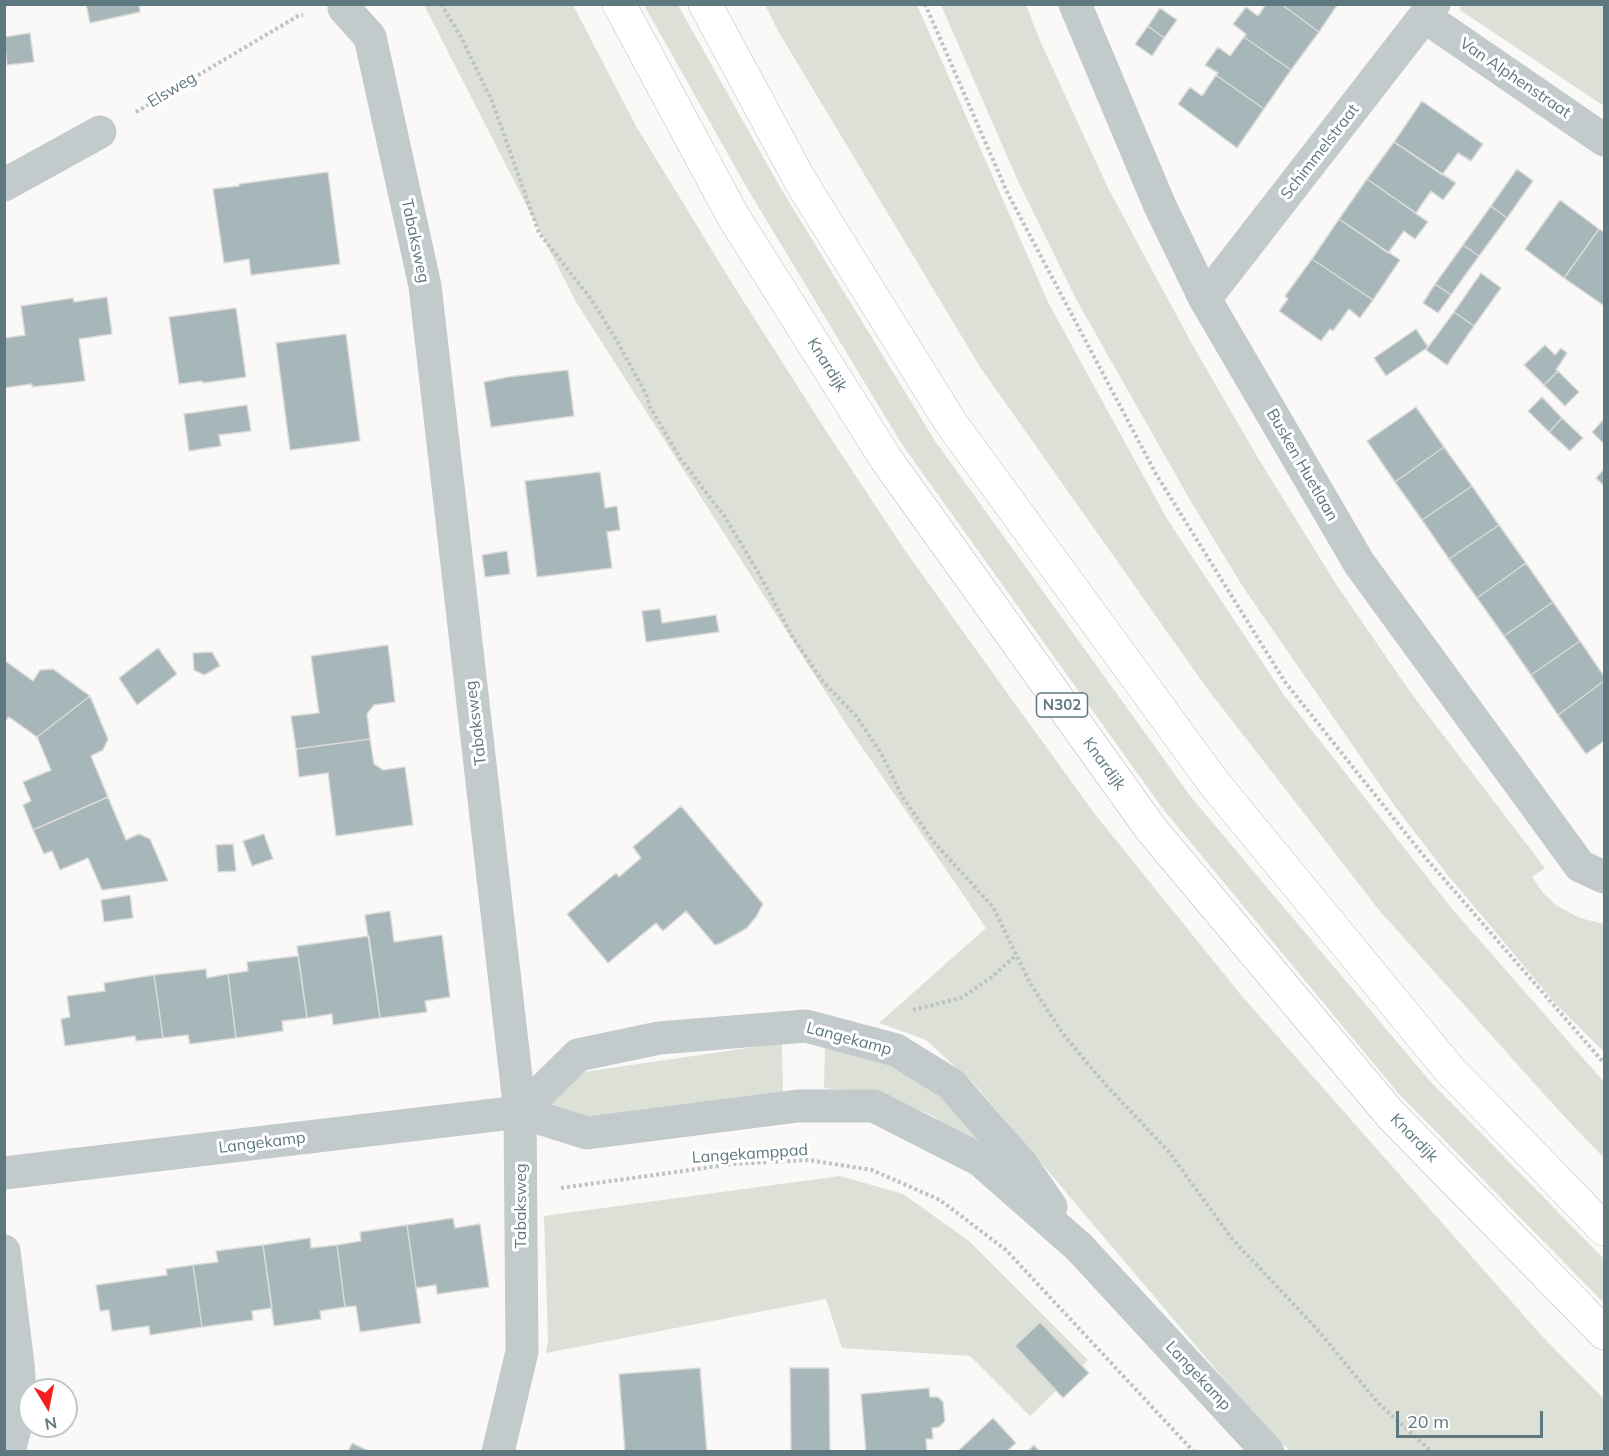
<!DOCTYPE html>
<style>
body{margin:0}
#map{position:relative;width:1609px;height:1456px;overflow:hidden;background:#faf9f8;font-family:Mulish,sans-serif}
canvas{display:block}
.frame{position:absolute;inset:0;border:6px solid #5e7880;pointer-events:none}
.north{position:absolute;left:18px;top:1378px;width:60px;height:60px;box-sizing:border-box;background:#fff;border:2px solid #bfc9cc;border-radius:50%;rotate:170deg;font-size:16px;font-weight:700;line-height:24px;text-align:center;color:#5e7880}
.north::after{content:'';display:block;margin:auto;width:21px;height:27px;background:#f41e1e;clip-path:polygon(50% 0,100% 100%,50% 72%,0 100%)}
.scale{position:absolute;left:1396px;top:1411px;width:147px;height:27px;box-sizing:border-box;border:3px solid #5e7880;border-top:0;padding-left:8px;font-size:18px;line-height:21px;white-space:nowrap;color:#5e7880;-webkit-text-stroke:4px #fff;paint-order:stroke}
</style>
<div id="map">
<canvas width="1609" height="1456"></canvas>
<div class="frame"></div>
<div class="north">N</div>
<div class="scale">20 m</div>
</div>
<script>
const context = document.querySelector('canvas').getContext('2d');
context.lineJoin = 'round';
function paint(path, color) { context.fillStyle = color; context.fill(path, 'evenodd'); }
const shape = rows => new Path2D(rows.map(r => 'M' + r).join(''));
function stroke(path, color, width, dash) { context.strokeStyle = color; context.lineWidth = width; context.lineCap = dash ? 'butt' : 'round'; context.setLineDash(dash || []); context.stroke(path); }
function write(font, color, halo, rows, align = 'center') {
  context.font = font + ' Mulish,sans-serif'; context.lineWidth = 6; context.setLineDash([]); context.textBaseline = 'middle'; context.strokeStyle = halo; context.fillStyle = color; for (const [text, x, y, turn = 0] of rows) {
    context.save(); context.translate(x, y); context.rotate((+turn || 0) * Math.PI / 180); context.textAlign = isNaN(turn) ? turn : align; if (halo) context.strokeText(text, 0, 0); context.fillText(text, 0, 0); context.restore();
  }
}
paint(shape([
 [1461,4,1604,5,1604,106,1460,10],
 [424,5,573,5,636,126,735,288,826,431,904,549,987,665,1094,813,1241,995,1541,1335,1604,1399,1604,1451,1290,1451,1257,1418,976,1086,926,1040,879,1023,986,928,844,721,576,302],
 [644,5,678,5,780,187,935,441,1191,797,1429,1080,1604,1259,1604,1303,1398,1093,1163,809,901,443,747,188],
 [765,5,917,5,1048,302,1167,519,1284,695,1453,910,1604,1082,1604,1158,1560,1112,1379,910,1206,687,980,367,778,31],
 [941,5,1026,5,1041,43,1109,190,1192,344,1258,458,1336,584,1411,693,1545,868,1532,877,1544,894,1557,906,1580,918,1604,924,1604,1052,1555,1003,1446,873,1394,805,1243,587,1190,500,1076,299,1018,181],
 [782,1043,783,1094,582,1120,539,1108,583,1072],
 [825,1047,869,1056,918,1077,962,1116,1021,1184,972,1143,933,1116,880,1094,824,1088],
 [840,1176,903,1194,969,1241,1088,1360,1030,1416,970,1356,842,1348,826,1299,546,1353,548,1341,544,1216]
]), '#dce0d6');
const building = shape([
 [86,4,139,4,140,12,90,23,86,4],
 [1266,4,1281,4,1319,32,1291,70,1244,37,1246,34,1233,24,1246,7,1258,16,1266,4],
 [1281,4,1338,4,1319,32,1281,4],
 [1160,8,1177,20,1164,38,1148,26,1160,8],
 [1148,26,1164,38,1152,56,1135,44,1148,26],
 [30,33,34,62,7,65,4,37,30,33],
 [1244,37,1291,70,1264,109,1216,75,1218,73,1205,65,1218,47,1230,56,1244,37],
 [1216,75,1264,109,1237,148,1178,104,1190,87,1202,96,1216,75],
 [1422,101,1483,144,1471,161,1458,153,1442,175,1394,142,1422,101],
 [1394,142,1456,183,1443,200,1431,191,1416,213,1367,179,1394,142],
 [1517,169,1533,181,1507,218,1491,206,1517,169],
 [328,172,340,264,251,275,249,259,224,263,213,189,239,186,239,184,328,172],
 [1367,179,1428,222,1415,239,1404,231,1388,253,1339,219,1367,179],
 [1560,200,1599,229,1564,278,1525,249,1560,200],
 [1491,206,1507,218,1479,256,1463,245,1491,206],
 [1339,219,1400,260,1373,300,1312,259,1339,219],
 [1599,229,1604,232,1604,302,1603,305,1564,278,1599,229],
 [1463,245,1479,256,1451,295,1435,284,1463,245],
 [1312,259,1373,300,1360,318,1349,309,1333,331,1330,329,1321,341,1279,311,1288,299,1285,296,1312,259],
 [1481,273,1501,288,1474,326,1454,312,1481,273],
 [1435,284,1451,295,1438,313,1423,303,1435,284],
 [107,297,112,334,79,339,85,381,32,387,32,384,4,388,4,335,5,338,25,335,21,306,73,298,74,302,107,297],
 [236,308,246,377,203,383,202,381,179,384,169,317,236,308],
 [1454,312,1474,326,1447,365,1426,350,1454,312],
 [1416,329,1428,347,1386,376,1374,358,1416,329],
 [346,334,360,441,290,450,276,343,346,334],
 [1545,345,1555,355,1561,348,1567,353,1556,370,1558,371,1544,385,1524,365,1545,345],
 [568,370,574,416,491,427,484,382,508,377,568,370],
 [1558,371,1579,392,1565,406,1544,385,1558,371],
 [1542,397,1562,418,1549,432,1528,411,1542,397],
 [247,405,251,431,219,435,221,446,189,451,184,414,247,405],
 [1416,407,1444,447,1395,482,1367,441,1416,407],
 [1562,418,1583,438,1570,451,1549,432,1562,418],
 [1604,419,1604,444,1592,432,1604,419],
 [1444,447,1472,486,1422,520,1395,482,1444,447],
 [1604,469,1604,486,1596,478,1604,469],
 [600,472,605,508,617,506,620,530,607,532,612,568,537,577,525,481,600,472],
 [1472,486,1499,525,1449,559,1422,520,1472,486],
 [1499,525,1526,563,1477,598,1449,559,1499,525],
 [507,551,510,574,485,577,482,555,507,551],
 [1526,563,1553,602,1504,636,1477,598,1526,563],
 [1553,602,1580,641,1531,675,1504,636,1553,602],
 [660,609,662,623,716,615,719,632,646,642,642,611,660,609],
 [1580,641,1604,676,1604,681,1558,715,1531,675,1580,641],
 [388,645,395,702,374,705,367,714,370,739,296,749,291,716,319,713,311,656,388,645],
 [158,648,177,674,137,705,119,678,158,648],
 [212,652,220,666,204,675,194,670,193,653,212,652],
 [4,660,33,681,40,670,53,669,90,696,37,737,9,717,4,722,4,660],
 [1604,681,1604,741,1586,754,1558,715,1604,681],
 [90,696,108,739,103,750,91,756,108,797,33,830,23,805,31,801,23,782,51,770,37,737,90,696],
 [370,739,374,764,383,770,405,767,413,825,336,836,328,773,299,777,296,749,370,739],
 [108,797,126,840,139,834,150,839,168,881,102,890,88,858,60,870,52,851,44,854,33,830,108,797],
 [681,806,763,904,756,917,747,928,721,943,715,945,686,911,663,931,656,923,608,963,567,914,616,873,619,877,641,858,633,847,681,806],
 [264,834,273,859,252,866,243,841,264,834],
 [233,844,236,871,218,872,216,845,233,844],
 [130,895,133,918,104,922,101,900,130,895],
 [390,911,394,942,442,935,450,997,425,1001,427,1012,380,1018,365,915,390,911],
 [369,936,380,1018,333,1025,332,1014,307,1018,297,946,369,936],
 [298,956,307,1018,282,1021,283,1031,236,1038,228,974,248,971,247,962,298,956],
 [206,969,207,978,228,974,236,1038,190,1044,188,1035,163,1038,154,975,206,969],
 [154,975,163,1038,136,1041,135,1036,65,1046,61,1019,70,1017,67,996,105,991,104,983,154,975],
 [453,1218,455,1228,480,1224,489,1287,437,1294,436,1285,416,1288,407,1225,453,1218],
 [407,1225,421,1323,360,1332,356,1306,345,1307,337,1245,361,1241,360,1232,407,1225],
 [310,1238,311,1248,337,1245,345,1307,320,1311,321,1319,274,1326,263,1245,310,1238],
 [263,1245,272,1308,252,1311,253,1320,202,1327,193,1265,218,1262,216,1251,263,1245],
 [193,1265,202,1327,150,1335,149,1326,112,1331,109,1310,100,1311,96,1285,167,1275,166,1269,193,1265],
 [1040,1322,1089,1373,1063,1398,1015,1346,1040,1322],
 [700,1368,707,1452,625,1452,619,1374,700,1368],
 [790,1368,829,1368,830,1452,791,1452,790,1368],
 [929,1388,930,1397,938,1397,943,1402,945,1421,939,1427,932,1428,933,1439,926,1439,927,1452,866,1452,861,1394,929,1388],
 [993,1418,1016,1443,1006,1452,957,1452,993,1418],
 [352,1443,371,1452,348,1452,352,1443],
 [1034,1445,1040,1452,1027,1452,1034,1445]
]);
paint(building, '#a6b6b9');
stroke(building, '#dcdbda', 1.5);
const primary = shape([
 [619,4,733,216,886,459,1151,829,1391,1115,1604,1333],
 [705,4,801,182,951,423,1214,783,1449,1069,1604,1229]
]);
stroke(primary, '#b6bec1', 34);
stroke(shape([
 [441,4,461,37,492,101,539,233,591,299,617,341,646,394,650,407,680,458,725,517,758,572,792,636,823,682,856,716,881,753,902,796,932,840,993,907,1030,983,1063,1034,1104,1083,1169,1152,1233,1240,1316,1328,1378,1403,1432,1452],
 [925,4,1008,194,1156,474,1285,682,1423,855,1604,1063],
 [136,112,298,16,303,15],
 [913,1010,961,998,992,977,1016,955],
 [561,1188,733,1164,809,1160,872,1170,940,1200,1006,1250,1194,1452]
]), '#bdc2c4', 4, [3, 3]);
stroke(shape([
 [1075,4,1160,206,1205,299,1359,563,1580,866,1604,877],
 [344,8,370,37,425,286,520,1112,522,1352,498,1452],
 [1425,17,1604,140],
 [4,185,100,132],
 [1205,299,1434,4],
 [520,1112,578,1055,659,1038,806,1026,896,1050,951,1084,1022,1165,1051,1207],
 [4,1173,520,1112,587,1133,798,1106,874,1106,980,1160,1079,1247,1268,1452],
 [4,1251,18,1364,20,1392,17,1420,9,1452]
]), '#c2cacc', 33);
stroke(primary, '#fff', 33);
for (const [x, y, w] of [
 [1062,705,51]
]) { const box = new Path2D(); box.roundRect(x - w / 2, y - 12, w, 24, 4.5); context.fillStyle = '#fff'; context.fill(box); stroke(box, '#5e7880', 1.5); }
write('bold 15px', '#5e7880', null, [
 ["N302",1062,705]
]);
write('16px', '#5e7880', '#fff', [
 ["Van Alphenstraat",1515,78,34],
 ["Elsweg",172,90,-31],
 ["Schimmelstraat",1320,152,-52],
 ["Tabaksweg",415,241,78],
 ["Knardijk",827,365,58],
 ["Busken Huetlaan",1302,465,60],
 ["Tabaksweg",476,723,-97],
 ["Knardijk",1104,764,54],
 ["Langekamp",849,1039,15],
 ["Knardijk",1414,1138,46],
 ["Langekamp",262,1143,-7],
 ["Langekamppad",750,1154,-4],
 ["Tabaksweg",521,1206,-90],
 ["Langekamp",1198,1376,47]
]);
</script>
